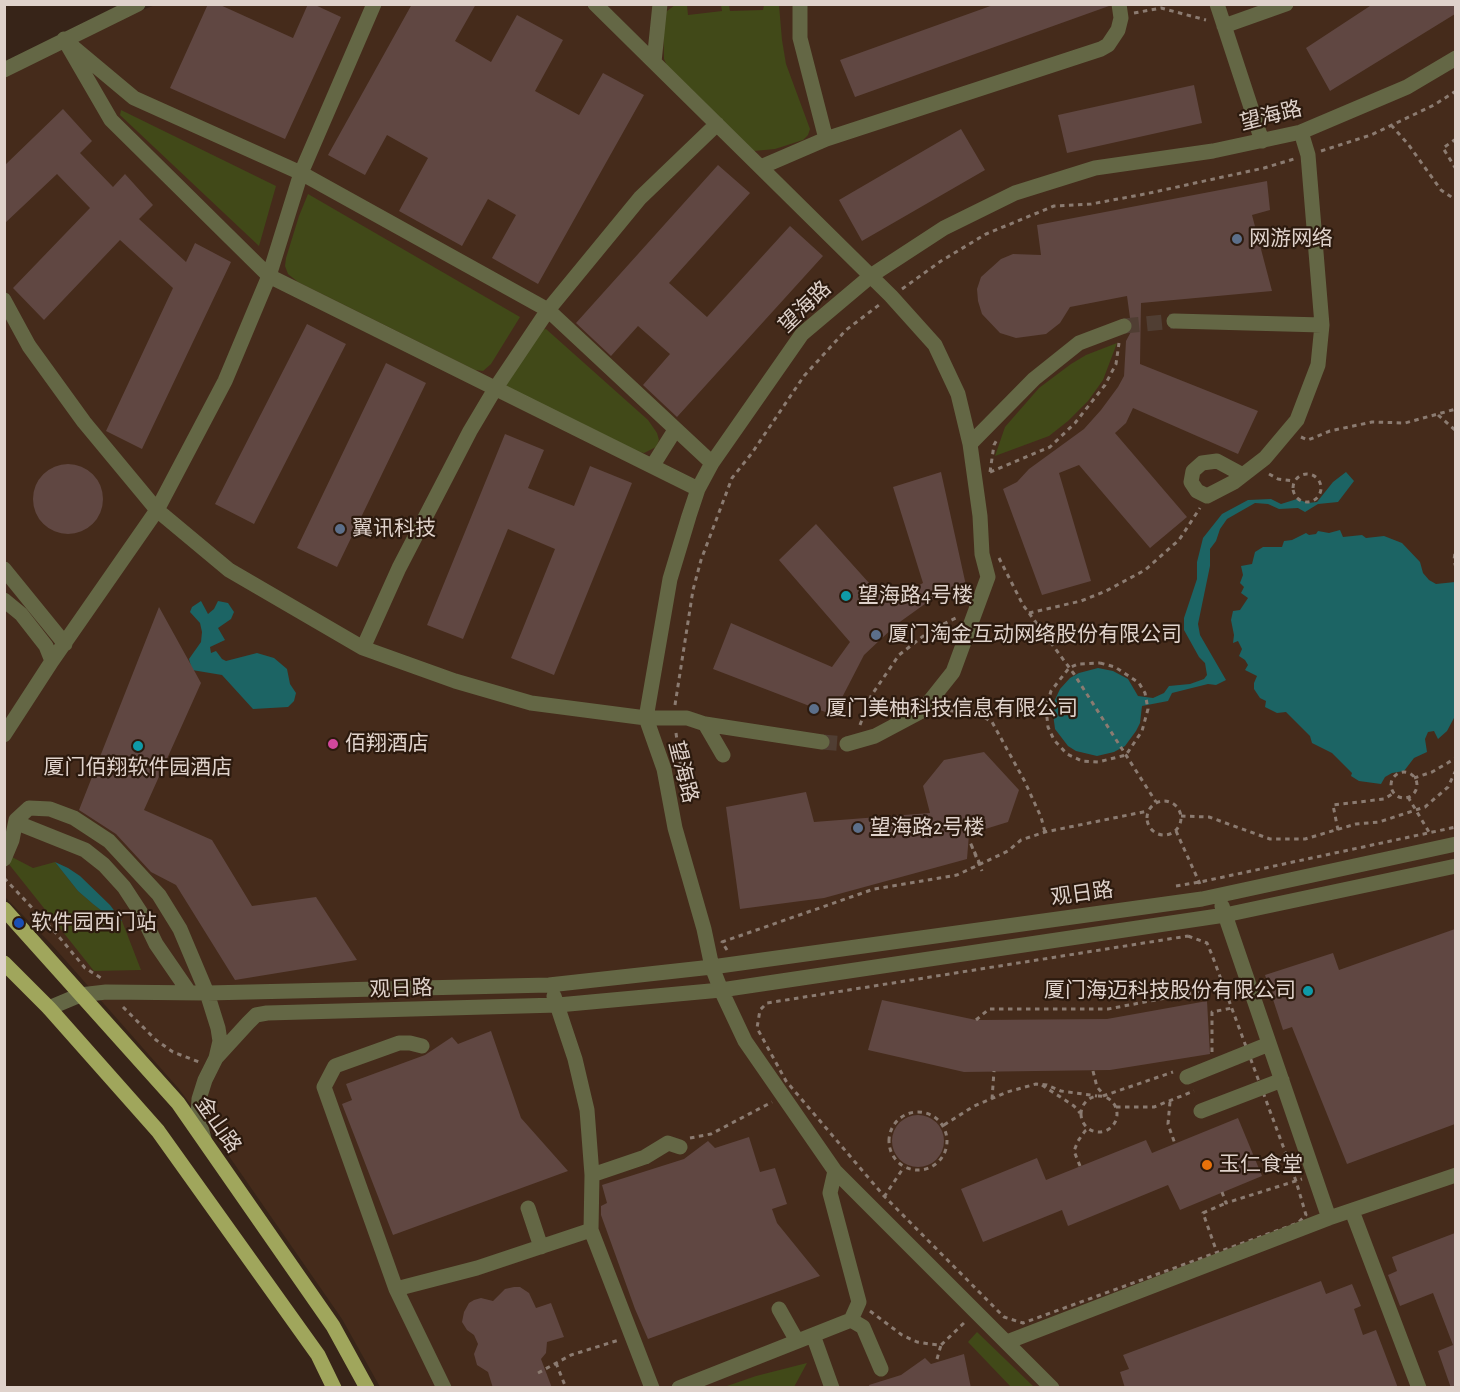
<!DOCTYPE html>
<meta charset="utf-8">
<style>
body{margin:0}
#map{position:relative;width:1460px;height:1392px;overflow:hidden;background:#372418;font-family:"Alegreya Sans",sans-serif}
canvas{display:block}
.frame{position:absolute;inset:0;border:6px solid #dfd2cb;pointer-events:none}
</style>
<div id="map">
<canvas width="1460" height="1392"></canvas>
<div class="frame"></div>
</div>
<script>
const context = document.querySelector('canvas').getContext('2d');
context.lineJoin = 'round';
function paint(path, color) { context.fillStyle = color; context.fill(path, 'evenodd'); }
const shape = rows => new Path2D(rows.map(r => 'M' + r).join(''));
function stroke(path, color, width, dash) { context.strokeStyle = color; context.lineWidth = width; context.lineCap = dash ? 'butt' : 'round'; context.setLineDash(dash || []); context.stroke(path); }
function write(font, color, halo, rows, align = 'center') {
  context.font = font + ' "Alegreya Sans","Noto Sans SC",sans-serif'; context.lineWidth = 4.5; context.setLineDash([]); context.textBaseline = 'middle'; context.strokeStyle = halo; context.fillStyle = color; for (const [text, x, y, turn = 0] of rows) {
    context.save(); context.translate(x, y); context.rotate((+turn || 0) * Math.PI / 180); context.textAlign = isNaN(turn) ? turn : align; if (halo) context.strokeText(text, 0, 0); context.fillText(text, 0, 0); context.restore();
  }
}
paint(shape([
 [155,5,1455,5,1455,1387,380,1387,342,1319,224,1149,179,1089,52,945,5,897,5,76,93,30]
]), '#452b1b');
paint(shape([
 [675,5,687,5,688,15,722,11,721,5,729,5,730,11,763,10,764,5,779,5,782,40,786,64,810,129,808,135,803,140,775,149,754,151,669,70,664,59,663,14],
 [121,110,276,186,259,246,120,115],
 [308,194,520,317,491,364,483,371,475,370,298,282,288,274,285,266,286,258,299,216],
 [546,329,648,420,657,433,659,440,656,447,644,453,634,451,507,388,507,381,540,330],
 [1117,343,1103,380,1088,401,1068,421,1049,436,995,456,1005,427,1039,388,1071,364,1086,355],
 [10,856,33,868,55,862,78,891,93,904,107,915,122,921,141,970,94,971,8,863],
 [977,1332,1034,1387,1011,1387,968,1342],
 [807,1363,794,1387,724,1387,756,1376]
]), '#414918');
paint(shape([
 [1346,472,1354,481,1338,502,1318,504,1305,512,1298,508,1279,509,1268,504,1255,503,1227,519,1220,529,1216,541,1210,549,1210,566,1198,624,1200,635,1226,680,1216,685,1208,684,1172,693,1168,701,1142,706,1140,723,1136,731,1125,746,1114,752,1097,756,1076,751,1068,746,1055,729,1052,706,1060,689,1070,678,1079,673,1098,668,1113,671,1128,679,1138,696,1153,698,1164,693,1169,686,1190,684,1204,679,1207,675,1205,663,1199,657,1184,630,1184,618,1197,579,1197,562,1203,538,1222,514,1248,500,1271,499,1281,504,1297,499,1308,503,1317,502,1333,482],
 [1340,530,1343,537,1362,535,1366,538,1384,536,1402,543,1420,562,1423,573,1429,580,1436,584,1455,582,1455,716,1447,731,1438,739,1434,731,1428,732,1425,739,1427,752,1414,758,1404,771,1392,773,1385,777,1381,784,1359,781,1351,776,1352,773,1332,753,1312,743,1310,736,1286,712,1277,713,1265,707,1266,701,1260,698,1254,689,1254,683,1257,676,1245,670,1248,665,1245,660,1239,656,1242,649,1238,641,1233,643,1234,635,1231,620,1233,611,1240,610,1248,598,1241,593,1244,587,1240,583,1243,575,1241,566,1252,564,1255,552,1263,547,1282,547,1284,541,1292,540,1306,533,1309,535,1316,534,1318,531,1329,533],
 [201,601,208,614,214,609,218,601,228,603,234,612,231,619,218,628,225,640,210,647,211,653,216,651,222,659,226,661,257,653,274,658,287,669,290,684,296,693,294,701,288,707,253,709,222,675,192,670,189,659,201,642,202,632,200,623,190,612,192,607],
 [55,862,68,868,80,876,110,905,122,921,107,915,93,904,78,891]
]), '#1c6464');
paint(shape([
 [208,4,218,4,293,38,308,4,313,4,341,17,285,139,170,88],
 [412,4,476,4,455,41,491,62,517,15,563,40,535,91,579,115,603,73,644,95,538,284,492,258,516,215,488,199,462,246,399,211,428,158,387,135,365,175,328,155],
 [996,4,1109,4,1109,6,855,97,840,60],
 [1373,4,1455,4,1455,14,1330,91,1306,48],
 [1194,85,1202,123,1067,153,1058,115],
 [63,109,92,141,80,153,113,187,125,174,153,205,139,219,186,262,195,243,231,262,142,449,106,431,173,288,120,240,44,320,13,288,90,208,57,174,4,224,4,166],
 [961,129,985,170,862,241,839,200],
 [718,165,750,193,669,283,707,317,790,226,823,256,677,417,643,385,670,354,638,326,611,356,576,323],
 [1267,181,1270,210,1252,215,1272,291,1141,303,1140,364,1258,411,1238,454,1133,408,1126,423,1115,433,1187,517,1150,548,1079,465,1059,473,1091,581,1042,595,1003,489,1017,482,1029,469,1084,429,1101,410,1118,387,1124,376,1126,341,1133,328,1133,323,1130,318,1127,296,1070,307,1060,323,1046,334,1016,338,1000,333,982,314,978,301,977,289,981,277,1001,259,1013,254,1041,255,1037,225],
 [307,324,346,344,254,524,215,504],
 [386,363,426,383,337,567,297,548],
 [505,434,544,450,528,488,574,506,590,466,632,483,554,675,511,658,555,549,508,529,463,639,427,625],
 '33 499a35 35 0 1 1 70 0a35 35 0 1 1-70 0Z',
 [941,472,967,590,929,601,897,624,864,655,833,715,713,669,731,623,832,667,850,642,779,560,816,524,887,603,923,583,893,487],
 [159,607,201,683,144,810,212,840,252,906,316,897,357,960,235,980,176,885,151,872,116,834,79,810],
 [984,752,1019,790,1008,822,969,834,967,859,824,898,740,909,726,807,806,792,814,822,930,813,923,786,944,760],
 [1455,929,1455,1124,1347,1164,1292,1027,1283,1030,1265,975,1333,953,1339,970],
 [882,1000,976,1020,1107,1019,1207,1001,1210,1054,1110,1070,964,1072,868,1050],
 [491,1031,521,1118,568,1171,393,1235,342,1104,352,1100,346,1084,425,1055,452,1037,458,1044],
 '892 1141a26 26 0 1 1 52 0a26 26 0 1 1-52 0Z',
 [1238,1118,1262,1176,1180,1210,1168,1185,1068,1226,1062,1210,983,1242,961,1189,1037,1158,1046,1180,1146,1140,1152,1153],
 [749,1137,760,1172,775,1168,787,1204,772,1209,777,1223,820,1276,648,1339,635,1309,601,1215,601,1206,607,1203,602,1185,684,1159,708,1141,715,1148],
 [1455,1233,1455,1388,1451,1388,1438,1351,1453,1345,1433,1293,1400,1306,1388,1275,1397,1271,1392,1257],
 [1321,1281,1326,1294,1352,1284,1361,1306,1354,1309,1363,1335,1376,1330,1398,1388,1125,1388,1120,1372,1129,1369,1123,1355],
 [514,1287,520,1287,529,1293,536,1308,551,1303,564,1337,547,1342,546,1353,541,1359,552,1388,493,1388,488,1372,477,1365,474,1354,478,1344,474,1335,467,1330,462,1322,464,1312,469,1303,474,1300,481,1298,493,1301,505,1289],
 [964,1354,971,1388,870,1388,869,1385,901,1375,925,1358,931,1364]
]), '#604742');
stroke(shape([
 [1124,326,1174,321],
 [822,742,847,744]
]), '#503e33', 15, [15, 8]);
stroke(shape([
 [1134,13,1161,8,1206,20],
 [1391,125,1408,144,1441,190,1456,200],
 [1456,139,1443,148,1456,169],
 [1321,151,1371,135,1434,105,1456,91],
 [902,289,941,261,986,234,1054,206,1091,204,1145,194,1264,168,1294,159],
 [1438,415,1456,431],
 [1301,437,1308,440,1330,431,1372,422,1405,423,1456,409],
 [990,472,1050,447,1075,423,1105,385,1116,364,1119,343],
 [990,472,994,445,998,438],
 [1269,474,1278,479,1294,481],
 '1293 488a14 14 0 1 1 28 0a14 14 0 1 1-28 0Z',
 [1456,545,1454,560,1456,568],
 [999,558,1023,605,1074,674,1156,802],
 [1029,613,1081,601,1106,591,1145,570,1179,540,1200,508],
 [1100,663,1115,667,1139,683,1145,693,1148,709,1142,731,1126,755,1098,762,1082,761,1067,754,1054,740,1048,727,1046,708,1051,691,1069,668,1078,664,1100,663],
 [675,705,693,590,701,560,732,478,752,453,804,376,846,330,879,305],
 [941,710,977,713,992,722,1024,780,1041,817,1045,832],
 [860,725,871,696,899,655,931,630,956,618],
 [676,733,682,776],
 '1391 785a13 13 0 1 1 26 0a13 13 0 1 1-26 0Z',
 [1414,778,1432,772,1456,758],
 [1408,797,1429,832],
 '1147 818a17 17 0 1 1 34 0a17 17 0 1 1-34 0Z',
 [1181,816,1209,817,1270,839,1305,839,1356,824,1379,822,1425,807,1448,787,1456,770],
 [1338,830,1333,805,1384,799,1394,793],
 [1176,831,1200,884],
 [980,864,970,842,982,871],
 [4,878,55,932,85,968,101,978],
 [1176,886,1200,882,1456,827],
 [1188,936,1207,943,1212,955,1296,1181,1306,1215,1298,1223,1023,1323,1004,1317,884,1196,786,1081,757,1028,760,1010,767,1003,1188,936],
 [727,950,722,942,874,889,957,875,1008,851,1021,840,1045,832,1148,811],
 [123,1007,156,1040,173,1052,199,1062],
 [976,1020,989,1009,1108,1009,1224,987],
 [1212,1052,1212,1012,1232,1008],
 [1093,1071,1097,1087,1105,1096],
 [1042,1085,1074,1106,1080,1113],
 [1103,1096,1173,1072],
 '1081 1114a18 18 0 1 1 36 0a18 18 0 1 1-36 0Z',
 [992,1099,994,1071],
 [1170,1102,1168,1124,1175,1144],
 [1116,1107,1154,1107,1194,1091],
 '889 1141a29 29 0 1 1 58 0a29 29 0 1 1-58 0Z',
 [944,1125,974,1106,1007,1092,1036,1084,1047,1085,1061,1091,1097,1096],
 [690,1138,711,1134,772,1102],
 [1080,1166,1074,1151,1078,1141,1085,1131,1089,1130],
 [1222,1192,1226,1203,1302,1179],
 [884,1197,904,1167],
 [1215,1247,1203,1213,1226,1203],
 [870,1311,902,1335,917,1342,929,1344,941,1345,965,1322],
 [937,1359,941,1345],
 [556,1363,566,1388],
 [538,1373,571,1355,619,1340]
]), '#8b7b71', 3, [4.5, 4.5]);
stroke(shape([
 [595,4,891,296,935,345,958,394,970,444,980,516,982,554,988,577,953,672,922,711,875,736,847,744],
 [1217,4,1262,141],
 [1224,26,1286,4],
 [64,39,111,120,269,276,698,489],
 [73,47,134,98,301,173,548,310,712,463],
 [654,62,660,4],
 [4,70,138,4],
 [826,139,1101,49,1108,45,1118,30,1121,18,1119,4],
 [761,167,826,139,800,38,800,4],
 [4,300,29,346,84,422,157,510,229,570,363,648,455,681,531,703,646,718,687,718,705,724,822,742],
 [1174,321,1322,325],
 [970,444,1034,379,1079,343,1124,326],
 [653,465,675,430],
 [1243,475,1217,461,1202,463,1193,471,1191,482,1197,491,1207,496,1234,482,1243,475,1265,458,1297,420,1318,365,1322,325,1308,155,1301,132],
 [4,569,65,644],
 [4,600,21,614,46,646,52,661],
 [363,648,399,568,470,431,495,389,548,310,640,198,717,124],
 [705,724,723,755],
 [4,735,52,661,157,510,225,381,269,276,301,173,374,4],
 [16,820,25,826,85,850,104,865,124,887,141,913,156,944,189,992],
 [4,859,12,840,16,820,29,808,50,809,74,818,109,841,159,895,180,929,207,993,218,1028,220,1041,216,1058],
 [1222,906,1329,1218],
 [554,996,575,1059,587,1110,592,1175,591,1230,652,1388],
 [49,1008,80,995,106,992,207,993,549,985,712,967,1202,899,1456,844],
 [422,1046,410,1043,399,1043,335,1066,324,1087,396,1289,444,1388],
 [1187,1077,1269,1044],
 [1201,1111,1282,1080],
 [204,1139,198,1116,199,1099,205,1080,216,1058,248,1023,256,1015,267,1013,558,1005,721,990,1225,915,1456,866],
 [592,1175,645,1157,668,1143,680,1147],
 [528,1208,541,1247],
 [1352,1211,1419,1388],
 [396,1289,477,1268,591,1230],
 [779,1309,797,1341],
 [851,1320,863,1327,881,1369],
 [813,1335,832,1388],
 [1007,1342,1329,1218,1456,1175],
 [679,1388,851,1320,859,1302,830,1193,835,1171],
 [1052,1388,835,1171,745,1041,721,990,712,967,704,929,675,828,664,769,646,718,670,579,689,516,698,489,712,463,802,334,872,275,944,228,1015,193,1095,168,1213,151,1301,132,1407,87,1456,58]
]), '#646745', 15);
stroke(shape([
 [4,909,178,1103,333,1326,367,1388],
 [4,963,49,1008,158,1131,318,1355,334,1388]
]), '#a0a65c', 15);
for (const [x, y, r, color] of [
 [1237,239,6,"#5c6f8a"],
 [340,529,6,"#5c6f8a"],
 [846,596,6,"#0f9aa8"],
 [876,635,6,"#5c6f8a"],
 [814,709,6,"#5c6f8a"],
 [333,744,6,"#d1479c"],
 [138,746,6,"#0f9aa8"],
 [858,828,6,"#5c6f8a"],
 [19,923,6,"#1a4fb4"],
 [1308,991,6,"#0f9aa8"],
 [1207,1165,6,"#e8710a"]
]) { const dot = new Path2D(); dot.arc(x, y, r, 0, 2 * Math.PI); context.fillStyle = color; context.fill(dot); stroke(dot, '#2c1a0e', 2); }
write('21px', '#dfd2cb', '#2c1a0e', [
 ["望海路",1271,116,-14],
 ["望海路",805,307,-44],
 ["望海路",683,772,76],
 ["观日路",1082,894,-8],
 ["观日路",401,989,-2],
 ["金山路",218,1125,55]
]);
write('21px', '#dfd2cb', '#2c1a0e', [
 ["网游网络",1249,239],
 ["翼讯科技",352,529],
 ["望海路4号楼",858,596],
 ["厦门淘金互动网络股份有限公司",888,635],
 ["厦门美柚科技信息有限公司",826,709],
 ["佰翔酒店",345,744],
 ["厦门佰翔软件园酒店",138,768,"center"],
 ["望海路2号楼",870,828],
 ["软件园西门站",31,923],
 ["厦门海迈科技股份有限公司",1296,991,"right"],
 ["玉仁食堂",1219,1165]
], 'left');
</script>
